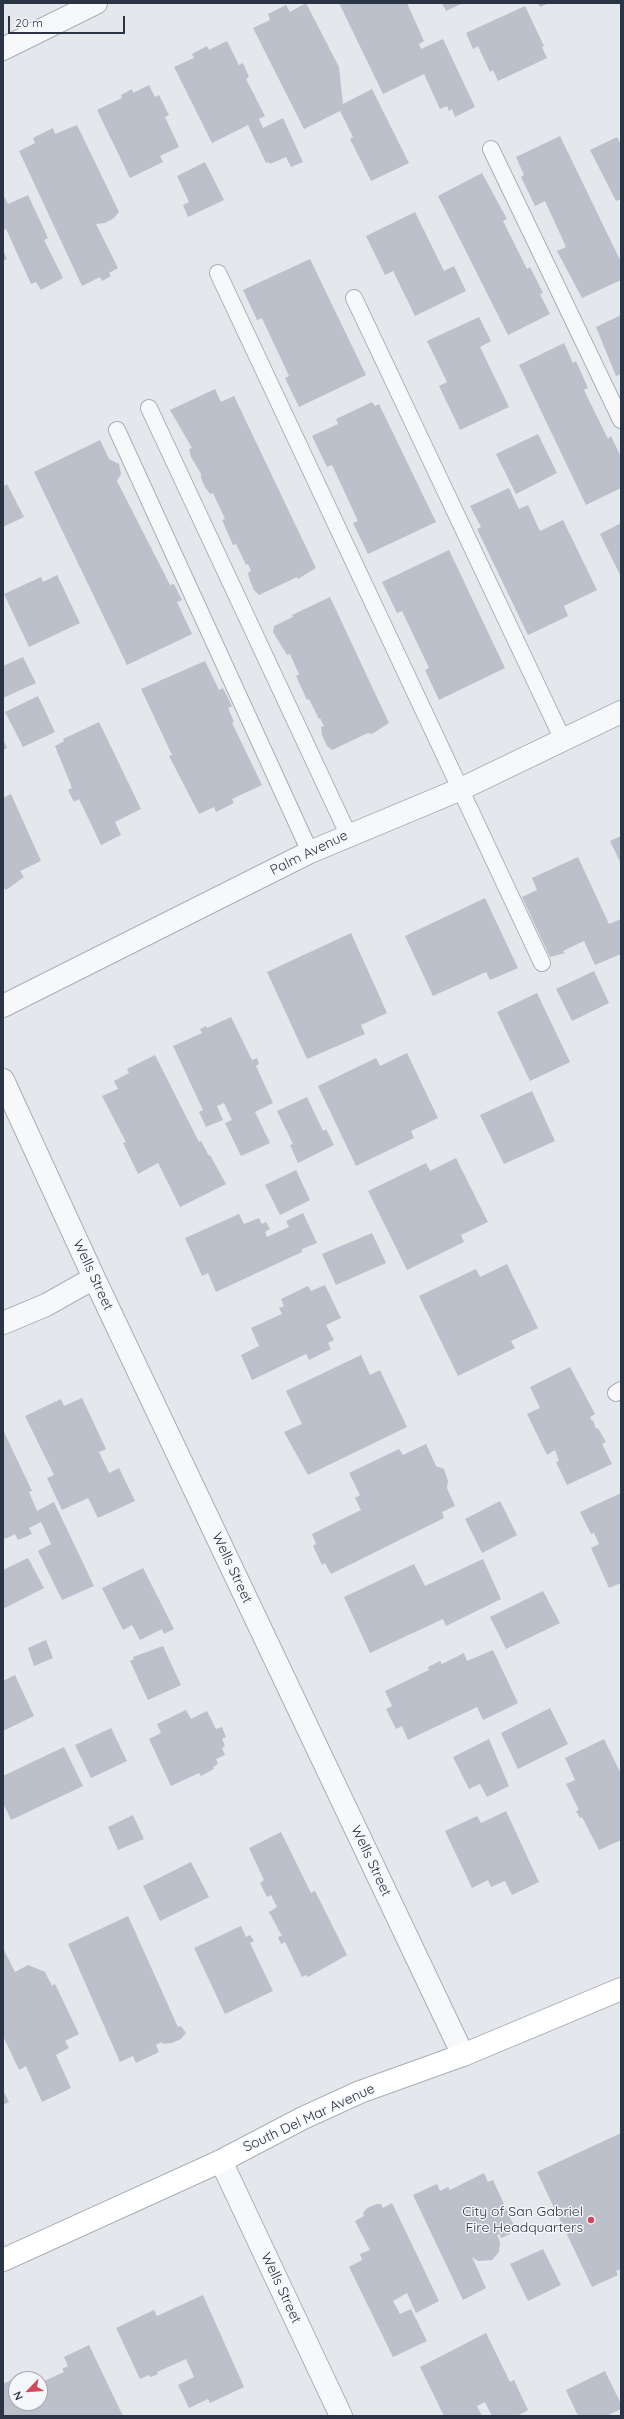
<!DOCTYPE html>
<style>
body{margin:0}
#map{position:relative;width:624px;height:2419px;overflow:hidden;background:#e4e7ec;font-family:Quicksand,sans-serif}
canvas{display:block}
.frame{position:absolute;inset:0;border:4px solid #2b3445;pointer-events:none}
.north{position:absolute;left:8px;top:2371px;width:40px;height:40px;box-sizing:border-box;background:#f4f6f9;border:1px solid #a4a8b1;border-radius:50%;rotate:245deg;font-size:11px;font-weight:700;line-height:16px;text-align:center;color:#2b3445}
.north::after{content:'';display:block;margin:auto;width:14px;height:18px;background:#d1495b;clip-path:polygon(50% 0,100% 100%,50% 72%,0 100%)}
.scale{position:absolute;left:8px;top:16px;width:117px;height:18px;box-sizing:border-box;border:2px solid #2b3445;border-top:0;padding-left:5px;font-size:12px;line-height:14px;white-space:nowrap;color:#2b3445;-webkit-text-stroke:3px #f4f6f9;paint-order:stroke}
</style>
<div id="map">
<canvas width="624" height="2419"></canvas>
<div class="frame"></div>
<div class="north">N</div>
<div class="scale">20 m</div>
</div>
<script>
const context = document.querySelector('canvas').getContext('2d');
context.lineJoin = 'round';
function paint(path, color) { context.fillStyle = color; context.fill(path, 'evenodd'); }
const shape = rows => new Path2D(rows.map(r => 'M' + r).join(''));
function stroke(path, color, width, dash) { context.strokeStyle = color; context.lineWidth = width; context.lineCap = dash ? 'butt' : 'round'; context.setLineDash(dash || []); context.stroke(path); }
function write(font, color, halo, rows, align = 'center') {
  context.font = font + ' Quicksand,sans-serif'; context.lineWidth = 3; context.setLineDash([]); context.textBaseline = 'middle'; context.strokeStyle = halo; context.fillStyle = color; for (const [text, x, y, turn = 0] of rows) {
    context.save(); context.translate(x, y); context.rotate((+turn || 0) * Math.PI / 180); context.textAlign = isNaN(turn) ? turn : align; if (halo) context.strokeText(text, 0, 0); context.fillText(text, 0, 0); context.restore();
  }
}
paint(shape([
 [306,3,339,67,343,104,372,89,409,163,371,181,350,139,353,137,340,111,304,129,253,28,270,20,268,14,286,5,290,12],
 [339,3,407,3,424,41,419,44,421,49,443,39,475,107,455,117,452,109,449,111,447,106,440,109,424,74,383,94],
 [442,3,463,3,446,11],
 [538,3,549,3,540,7],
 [525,6,544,46,542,47,547,58,498,81,493,70,490,72,478,46,473,49,466,33],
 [227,41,239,65,243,63,249,77,246,79,265,116,259,119,263,128,283,118,303,162,291,167,286,157,270,164,269,162,266,163,248,125,212,143,174,67,194,58,192,54,207,46,209,50],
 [149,85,155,97,159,95,169,115,165,117,179,147,160,156,163,162,130,178,97,110,122,98,121,95,132,89,133,93],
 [77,125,119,212,114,218,105,223,96,224,118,268,109,273,111,276,102,281,100,277,82,286,19,151,35,143,33,138,53,128,55,134],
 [560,136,621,262,621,280,582,298,557,251,566,247,545,201,535,206,521,177,524,175,516,157],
 [617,137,621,145,621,199,616,201,590,150],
 [205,162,224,200,188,217,183,205,189,202,177,176],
 [482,173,507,219,503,221,527,269,530,267,543,293,540,294,550,314,508,335,438,196],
 [3,194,8,204,28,195,48,238,44,240,63,278,41,290,36,282,31,284,6,229,3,230],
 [415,212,444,271,454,266,466,291,415,316,393,271,385,275,366,236],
 [3,250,7,259,3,261],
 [310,259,366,375,299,407,285,378,289,376,262,318,257,320,243,290],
 [621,315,621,374,616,376,596,327],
 [479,317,491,341,480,347,509,407,460,430,439,386,447,382,427,341],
 [564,343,573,363,576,361,588,388,584,390,608,439,611,436,621,457,621,488,586,505,519,365],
 [215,389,221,402,234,396,316,568,298,579,297,577,259,595,254,590,249,578,248,573,251,571,248,564,246,565,236,544,233,545,222,520,225,519,213,493,210,494,205,487,201,478,201,474,191,457,189,449,192,448,170,410],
 [372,402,375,406,379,404,436,522,368,554,353,523,358,521,332,465,327,467,312,436,338,424,336,419],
 [538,434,557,473,516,494,496,454],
 [100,440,109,459,119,464,121,474,117,481,170,585,174,584,182,600,177,602,192,634,127,665,34,472],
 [7,484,24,517,3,527,3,487],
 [509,488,519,509,528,505,540,531,563,520,597,590,564,606,568,616,528,635,477,529,481,527,470,506],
 [621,523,621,577,600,534],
 [449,550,505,668,439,700,425,670,429,668,402,611,397,613,382,582],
 [57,575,80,623,29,647,4,594,41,577,43,582],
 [330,597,389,723,372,734,368,733,332,750,327,746,322,735,321,727,324,726,320,718,319,719,309,699,307,700,296,676,299,674,290,654,287,655,273,632,274,626,293,617,292,615],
 [23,657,36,683,3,698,3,666],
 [205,661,219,690,223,688,232,706,228,708,234,722,232,723,262,785,232,799,234,803,216,812,214,807,199,814,169,756,172,755,141,689],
 [38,696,55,732,23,747,5,712],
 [99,722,141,809,115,822,121,835,101,845,79,799,74,802,68,790,72,788,55,746,64,741,63,739],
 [3,739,7,748,3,750],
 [11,794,41,861,20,871,24,877,6,890,3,887,3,798],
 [621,836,621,864,610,841],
 [578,857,609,924,621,919,621,954,595,965,584,941,563,951,565,953,550,957,522,897,537,890,532,878],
 [485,898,518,968,490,980,486,972,433,996,405,936],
 [351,933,387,1013,361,1025,365,1034,307,1059,267,972],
 [594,971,609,1003,572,1021,556,989],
 [537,993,570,1062,530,1081,497,1012],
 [231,1017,252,1060,257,1058,259,1064,256,1066,273,1103,255,1112,270,1143,241,1156,225,1123,232,1120,224,1103,217,1106,223,1120,206,1127,199,1112,203,1110,173,1046,202,1033,200,1029,206,1026,207,1028],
 [407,1053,438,1118,411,1131,414,1138,356,1166,318,1086,376,1058,380,1066],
 [155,1055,199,1142,201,1141,209,1156,210,1155,226,1184,180,1207,158,1163,138,1174,123,1143,126,1142,102,1096,118,1089,114,1081,129,1073,127,1069],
 [532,1091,555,1141,504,1164,480,1115],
 [307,1097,323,1131,326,1129,334,1145,298,1163,290,1145,293,1144,277,1111],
 [456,1158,488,1222,461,1235,464,1242,407,1270,368,1191,426,1163,430,1171],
 [296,1170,310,1200,280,1215,265,1185],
 [303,1213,317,1243,302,1249,302,1252,216,1292,208,1273,202,1276,185,1238,239,1214,244,1224,259,1218,262,1224,266,1222,270,1229,265,1232,267,1237,289,1227,286,1221],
 [372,1233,386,1263,336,1285,322,1254],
 [507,1264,538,1328,511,1341,515,1348,458,1376,419,1296,476,1269,480,1277],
 [325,1285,341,1318,326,1325,334,1340,328,1343,331,1349,309,1360,306,1354,252,1380,241,1355,259,1346,251,1328,282,1314,279,1308,284,1306,281,1299,308,1286,311,1291],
 [361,1355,370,1375,380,1370,407,1427,308,1475,284,1432,302,1424,286,1391],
 [570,1367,595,1414,590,1417,592,1421,593,1420,596,1429,598,1428,606,1442,602,1444,612,1464,567,1485,556,1462,559,1461,555,1450,547,1455,527,1414,540,1408,530,1387],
 [82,1398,106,1449,99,1452,109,1473,119,1468,135,1501,98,1518,88,1498,62,1510,47,1478,54,1475,25,1416,61,1399,64,1406],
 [3,1430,32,1491,29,1492,37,1511,54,1502,94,1586,62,1600,38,1551,51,1544,41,1522,29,1528,32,1534,18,1540,15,1534,5,1539,3,1536],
 [426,1444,436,1466,444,1469,448,1481,447,1488,455,1506,442,1512,444,1518,331,1574,325,1563,322,1565,313,1546,316,1544,312,1534,361,1510,355,1498,360,1495,349,1473,399,1449,403,1455],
 [621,1493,621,1583,609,1588,591,1548,599,1544,594,1533,591,1534,580,1512],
 [500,1501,517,1535,482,1553,465,1519],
 [28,1558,44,1588,3,1609,3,1570],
 [483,1559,501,1599,446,1626,443,1619,370,1653,344,1597,414,1564,425,1586],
 [143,1568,174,1629,164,1634,162,1629,140,1640,132,1625,123,1630,102,1588],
 [543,1591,560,1623,506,1649,490,1617],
 [46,1640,53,1658,34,1666,28,1648],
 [163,1646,181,1685,148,1700,130,1661,134,1659,133,1657],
 [493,1650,518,1703,483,1720,477,1707,408,1740,402,1726,396,1729,386,1709,392,1706,385,1691,429,1670,428,1667,440,1661,442,1664,464,1653,467,1661],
 [15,1675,34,1716,3,1731,3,1681],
 [550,1708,568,1744,518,1769,501,1733],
 [186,1710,191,1719,207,1711,216,1729,222,1727,226,1737,222,1739,225,1746,222,1748,225,1755,216,1759,218,1764,213,1767,214,1769,201,1776,199,1773,171,1786,149,1739,161,1733,157,1724],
 [111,1728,127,1761,91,1778,75,1745],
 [489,1739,509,1786,487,1797,480,1784,469,1789,453,1757],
 [604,1739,621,1774,621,1840,599,1850,582,1817,580,1818,576,1811,579,1810,566,1784,575,1780,565,1758],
 [64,1747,83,1786,11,1820,3,1803,3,1776],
 [506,1811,539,1882,512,1895,505,1881,491,1887,488,1880,472,1888,445,1831,477,1816,481,1823],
 [133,1815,144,1839,118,1850,108,1827],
 [281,1832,311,1893,315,1891,347,1955,308,1977,306,1975,302,1977,285,1942,281,1944,278,1937,282,1936,269,1912,277,1907,271,1895,267,1897,260,1883,264,1880,249,1848],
 [191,1862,209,1897,160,1921,143,1886],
 [128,1916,178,2027,181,2026,186,2033,181,2039,172,2043,163,2044,162,2042,156,2045,159,2052,136,2063,133,2056,120,2062,68,1944],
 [241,1926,246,1937,250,1935,254,1941,250,1943,273,1991,225,2014,194,1948],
 [3,1948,15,1972,28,1965,45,1972,52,1986,55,1984,79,2034,65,2041,69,2048,56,2055,71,2088,42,2102,26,2066,19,2070,3,2036],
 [3,2090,9,2102,3,2105],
 [621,2133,621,2269,616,2271,618,2275,592,2287,537,2172],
 [484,2173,488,2182,493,2180,515,2228,508,2231,510,2234,501,2238,500,2234,497,2235,500,2242,499,2252,492,2260,478,2261,472,2257,486,2288,463,2300,413,2195,437,2184,440,2191,448,2187,450,2190],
 [392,2203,439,2301,416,2313,407,2293,393,2301,400,2314,411,2309,427,2341,393,2357,349,2267,362,2260,360,2254,370,2250,355,2221,364,2216,363,2213,367,2208,377,2204,381,2204,383,2208],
 [543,2249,561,2285,528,2301,510,2264],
 [203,2295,244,2387,210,2403,208,2399,189,2408,178,2385,194,2377,186,2359,157,2372,158,2374,151,2377,149,2375,140,2379,116,2328,154,2310,157,2316],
 [486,2333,510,2382,514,2380,528,2410,517,2416,492,2416,485,2402,477,2406,482,2416,444,2416,420,2367],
 [89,2345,123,2416,3,2416,3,2384,21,2375,23,2379,16,2379,16,2403,40,2403,40,2383,64,2372,62,2369,68,2366,64,2357],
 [605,2371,621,2404,621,2409,606,2416,578,2416,566,2390]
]), '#bbc0ca');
const lane = shape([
 [491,149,621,420],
 [218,273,542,963],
 [354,298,563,740],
 [149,408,348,834],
 [117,430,310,852],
 [616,1393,621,1390]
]);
const street = shape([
 [3,49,96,3],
 [3,1006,310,852,461,789,621,712],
 [3,1080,94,1278,463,2055],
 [3,1323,46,1305,94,1278],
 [221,2161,341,2416]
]);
const secondary = shape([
 [3,2260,221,2161,303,2118,360,2092,463,2055,621,1989]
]);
stroke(lane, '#a9aeb7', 18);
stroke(street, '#a9aeb7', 24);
stroke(secondary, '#a9aeb7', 24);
stroke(lane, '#f7f8fa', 16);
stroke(street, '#f7f8fa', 22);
stroke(secondary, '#fff', 22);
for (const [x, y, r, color] of [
 [591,2220,4,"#d1495b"]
]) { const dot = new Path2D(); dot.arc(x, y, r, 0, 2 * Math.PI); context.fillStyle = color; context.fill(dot); stroke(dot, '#f4f6f9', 1.5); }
write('14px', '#2b3445', '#f4f6f9', [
 ["Palm Avenue",309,853,-26],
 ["Wells Street",93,1275,65],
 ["Wells Street",232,1568,65],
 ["Wells Street",371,1861,65],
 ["South Del Mar Avenue",309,2118,-25],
 ["Wells Street",281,2288,65]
]);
write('14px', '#2b3445', '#f4f6f9', [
 ["City of San Gabriel",583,2212],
 ["Fire Headquarters",583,2228]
], 'right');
</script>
